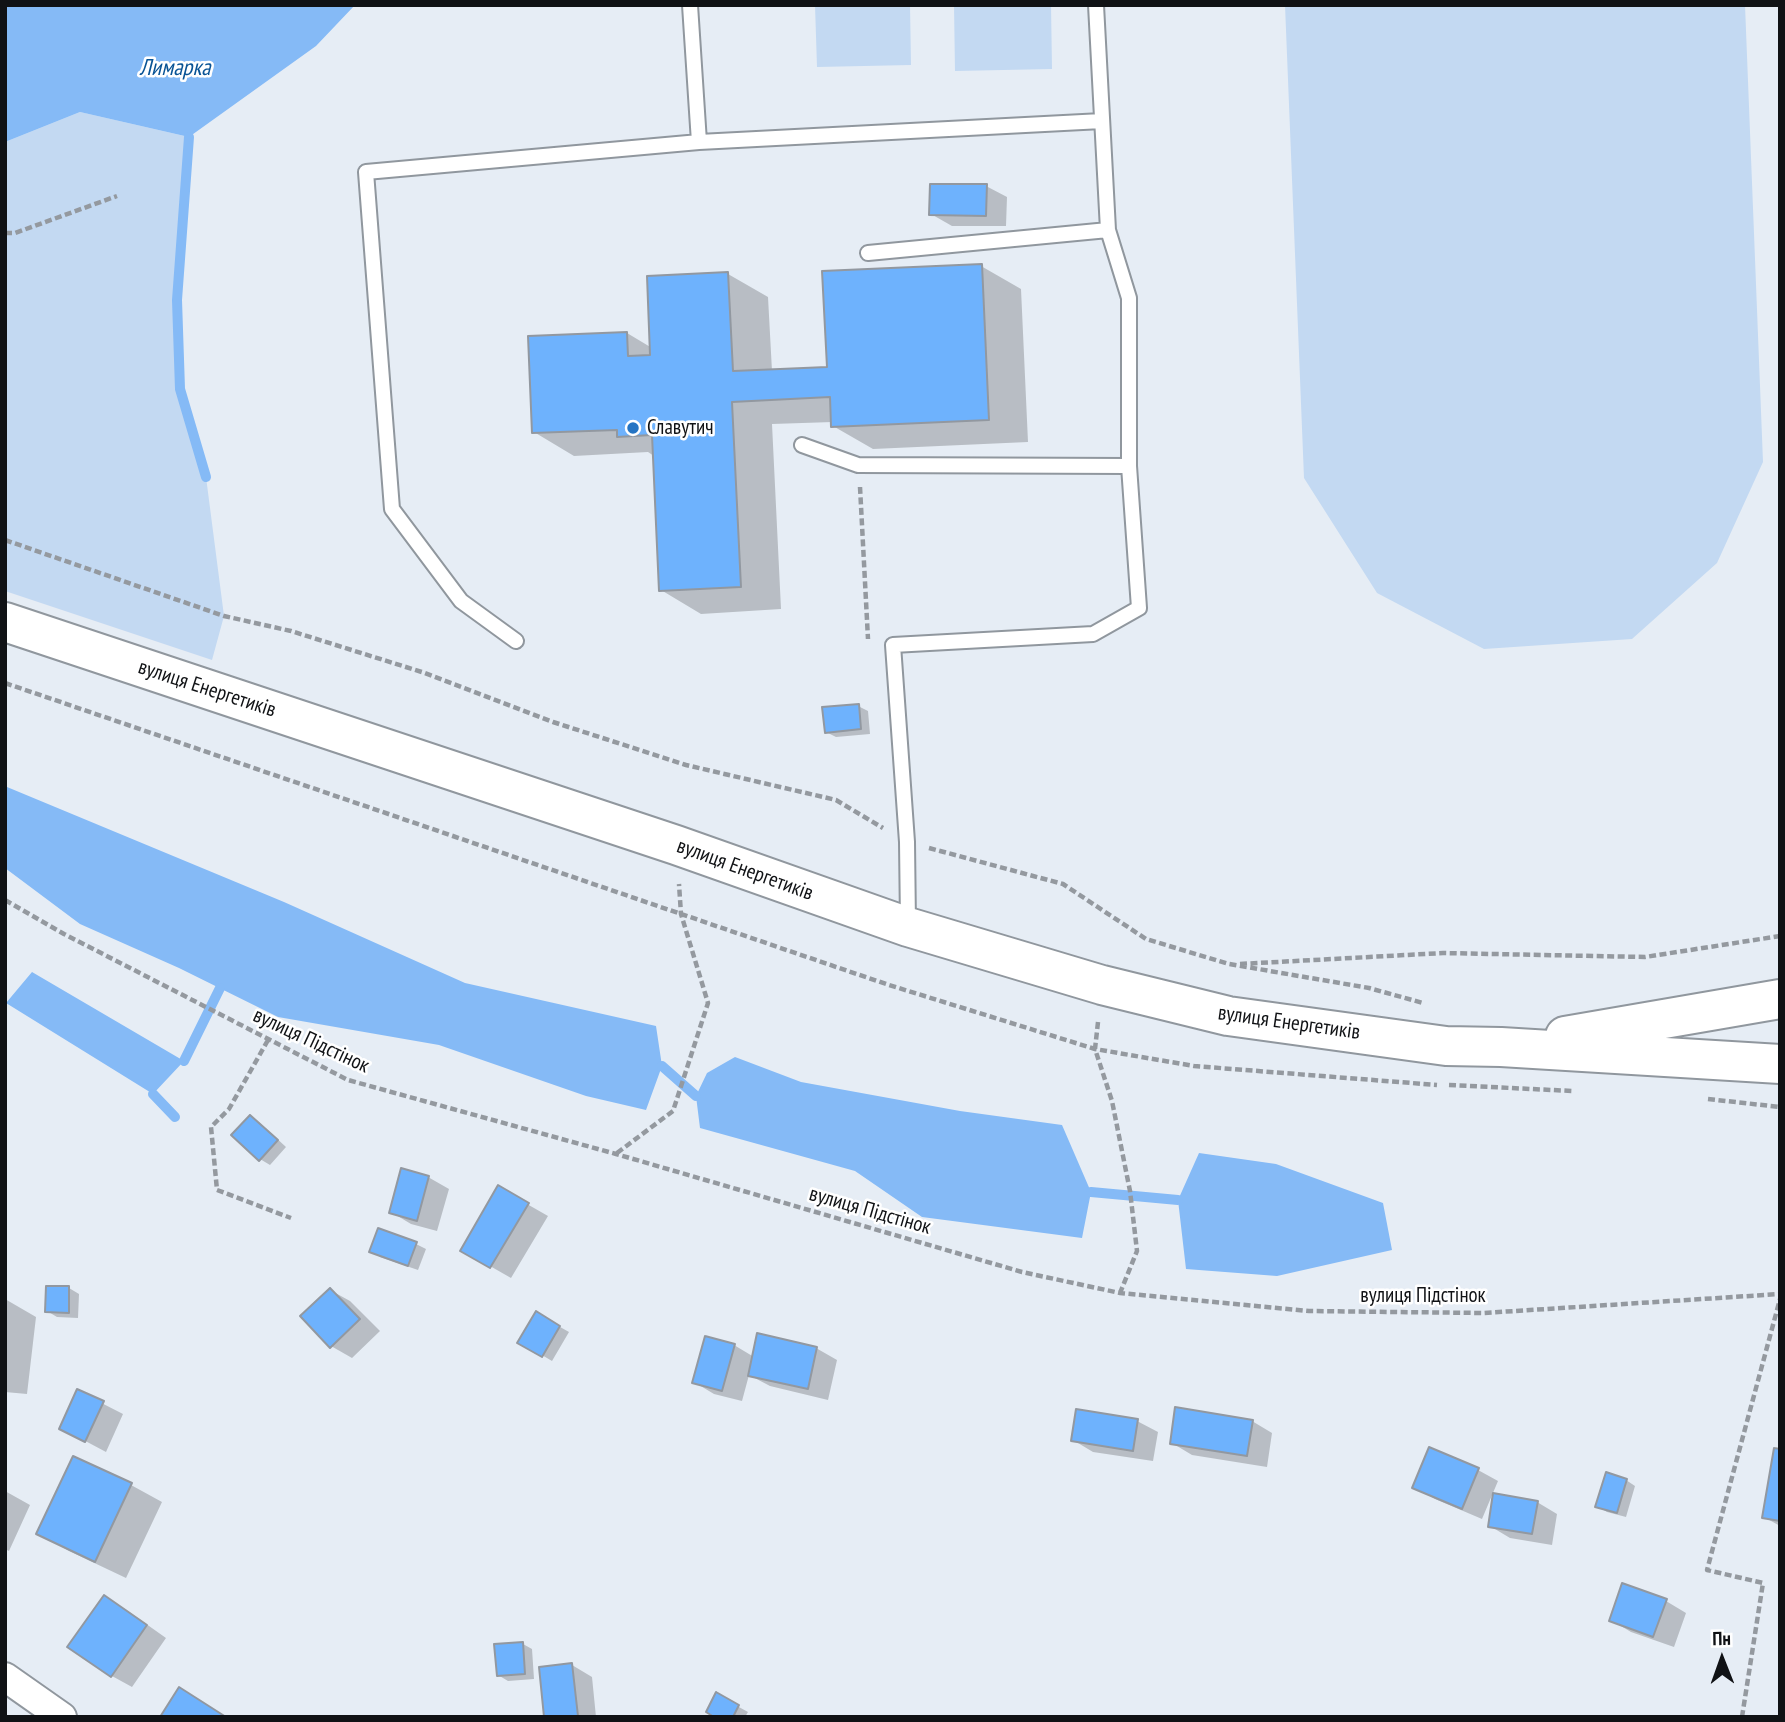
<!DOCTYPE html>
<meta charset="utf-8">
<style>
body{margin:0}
#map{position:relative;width:1785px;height:1722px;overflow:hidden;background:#e6edf5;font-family:"PT Sans Narrow",sans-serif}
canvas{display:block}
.frame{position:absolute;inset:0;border:7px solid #101215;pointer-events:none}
.north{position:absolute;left:1687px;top:1624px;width:70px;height:70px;-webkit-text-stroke:5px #fff;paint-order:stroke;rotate:359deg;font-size:19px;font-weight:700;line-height:28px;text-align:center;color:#101215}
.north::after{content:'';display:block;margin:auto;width:24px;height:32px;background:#101215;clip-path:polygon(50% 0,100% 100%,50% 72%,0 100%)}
</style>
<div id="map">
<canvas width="1785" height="1722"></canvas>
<div class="frame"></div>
<div class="north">Пн</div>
</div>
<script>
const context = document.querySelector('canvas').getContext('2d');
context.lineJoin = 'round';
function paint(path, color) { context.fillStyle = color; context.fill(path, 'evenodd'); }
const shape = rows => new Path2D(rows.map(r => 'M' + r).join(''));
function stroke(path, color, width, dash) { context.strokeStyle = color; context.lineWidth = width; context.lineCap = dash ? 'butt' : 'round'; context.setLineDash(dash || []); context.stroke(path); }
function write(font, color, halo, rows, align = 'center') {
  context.font = font + ' "PT Sans Narrow",sans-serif'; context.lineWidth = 5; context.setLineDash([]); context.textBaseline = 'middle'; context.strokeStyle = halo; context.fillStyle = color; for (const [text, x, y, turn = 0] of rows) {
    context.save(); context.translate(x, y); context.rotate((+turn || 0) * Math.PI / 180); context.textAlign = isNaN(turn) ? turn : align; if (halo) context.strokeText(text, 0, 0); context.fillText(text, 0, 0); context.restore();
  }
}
paint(shape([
 [815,5,910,5,911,65,817,67],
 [954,5,1051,5,1052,69,955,71],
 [1285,5,1745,5,1763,462,1717,563,1632,639,1484,649,1377,593,1304,478],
 [80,112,189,137,177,300,180,389,206,477,224,616,212,660,5,591,5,142]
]), '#c3d9f2');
paint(shape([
 [5,5,355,5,316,46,189,137,80,112,5,142],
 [7,787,284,902,465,983,656,1026,662,1066,646,1110,586,1096,439,1045,278,1017,179,968,80,924,5,868,5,788],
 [32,972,184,1061,153,1094,6,1003],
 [735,1057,801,1082,960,1111,1062,1125,1091,1192,1082,1238,922,1217,855,1171,700,1128,696,1096,707,1073],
 [1199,1153,1276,1164,1383,1203,1392,1250,1277,1276,1186,1269,1178,1200]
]), '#85baf6');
paint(shape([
 [986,186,1007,197,1006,226,952,226,931,214],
 [981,266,1021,289,1028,442,873,449,833,426,833,422,772,424,781,609,701,614,661,590,654,456,648,452,574,456,534,432,627,333,652,348,728,274,768,297,772,371,829,368],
 [858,706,868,711,870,734,836,737,826,732],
 [250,1117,260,1123,286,1147,270,1165,260,1159,233,1135],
 [428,1177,449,1189,437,1231,411,1224,391,1212],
 [499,1188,548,1216,511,1278,462,1250],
 [416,1244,426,1249,418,1270,380,1257,371,1251],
 [69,1288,79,1294,78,1318,57,1317,47,1311],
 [330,1290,350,1301,380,1331,352,1358,331,1346],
 [5,1299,36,1317,27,1394,5,1392],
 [537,1314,569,1332,552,1361,520,1342],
 [734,1345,754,1357,816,1348,837,1360,828,1400,770,1386,749,1375,742,1401,714,1394,694,1382],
 [78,1391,123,1414,106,1452,61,1428],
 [1137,1421,1158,1432,1153,1461,1093,1452,1073,1440],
 [1252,1421,1272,1433,1267,1467,1192,1455,1172,1443],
 [1780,1450,1780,1526,1764,1517],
 [74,1458,131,1485,162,1502,126,1578,69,1551,38,1533],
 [1478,1470,1498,1481,1482,1519,1435,1499,1414,1487],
 [1626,1480,1635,1486,1626,1517,1607,1512,1597,1506],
 [5,1491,30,1505,9,1551,5,1549],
 [1537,1502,1557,1514,1552,1545,1510,1538,1490,1526],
 [104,1597,125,1609,166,1638,132,1687,112,1676],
 [1666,1601,1686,1613,1674,1647,1631,1632,1611,1620],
 [523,1644,532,1649,534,1679,508,1681,498,1675],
 [572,1665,592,1677,596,1717,546,1717],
 [717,1695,748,1712,745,1717,717,1717]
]), '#0003');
stroke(shape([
 [189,137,177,300,180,389,206,477],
 [184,1061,220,988],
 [662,1066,696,1096],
 [153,1094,175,1117],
 [1091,1192,1178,1200]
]), '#85baf6', 10);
const building = shape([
 [930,184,987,184,986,216,929,215,930,184],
 [982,264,989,420,831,427,830,397,732,402,741,587,659,591,652,435,617,437,617,430,532,433,528,336,627,332,628,356,650,355,647,276,728,272,733,371,827,367,822,271,982,264],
 [859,704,861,729,825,733,822,707,859,704],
 [250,1115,278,1140,259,1161,231,1135,250,1115],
 [401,1168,429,1176,417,1221,389,1213,401,1168],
 [498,1185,529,1203,490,1268,460,1251,498,1185],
 [378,1228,417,1242,408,1266,369,1252,378,1228],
 [46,1286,69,1286,69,1313,45,1312,46,1286],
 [330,1288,360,1319,330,1348,300,1316,330,1288],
 [536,1311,560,1326,542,1357,517,1343,536,1311],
 [757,1333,817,1347,808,1389,748,1376,757,1333],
 [705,1336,735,1344,722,1391,692,1383,705,1336],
 [77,1389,104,1401,85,1442,59,1429,77,1389],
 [1175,1407,1253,1420,1247,1456,1170,1444,1175,1407],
 [1076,1409,1138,1419,1133,1451,1071,1441,1076,1409],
 [1429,1447,1479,1468,1462,1509,1412,1488,1429,1447],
 [1774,1448,1780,1449,1780,1521,1762,1518,1774,1448],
 [73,1456,132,1483,95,1562,36,1534,73,1456],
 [1606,1472,1627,1479,1617,1513,1595,1507,1606,1472],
 [1493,1493,1538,1501,1532,1534,1488,1527,1493,1493],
 [1622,1583,1667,1599,1653,1637,1609,1621,1622,1583],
 [104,1595,147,1625,111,1677,67,1647,104,1595],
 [523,1642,525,1674,497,1676,494,1644,523,1642],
 [572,1663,578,1716,544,1717,539,1667,572,1663],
 [179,1687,226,1717,160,1717,179,1687],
 [716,1692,739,1705,733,1717,714,1717,706,1712,716,1692]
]);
paint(building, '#6eb2fd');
stroke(building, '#9298a0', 2);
const service = shape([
 [690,5,699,142],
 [868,253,1108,230],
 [802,445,858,465,1129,466],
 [516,641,461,601,392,509,366,172,699,142,1102,121],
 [908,924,907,842,893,645,1093,634,1139,608,1129,466,1129,298,1108,230,1096,5]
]);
const minor = shape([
 [5,1677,62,1717]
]);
const secondary = shape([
 [5,622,676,845,908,927,1102,985,1228,1016,1446,1046,1501,1047,1780,1064],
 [1565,1036,1780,999]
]);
stroke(service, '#90979e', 18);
stroke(minor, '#90979e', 32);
stroke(secondary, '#90979e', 42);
stroke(shape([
 [5,233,15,233,117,196],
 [860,487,868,639],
 [5,540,224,616,291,631,425,673,553,722,686,765,836,800,883,828],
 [5,683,889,985,1095,1049,1194,1066,1437,1085],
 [929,848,1063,884,1146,939,1229,964,1369,988,1423,1003],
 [5,900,64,934,348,1080,616,1154,1022,1272,1120,1293,1309,1311,1484,1313,1780,1294],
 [1240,964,1443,953,1645,957,1780,936],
 [1098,1022,1095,1049,1112,1101,1130,1191,1137,1251,1120,1293],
 [268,1040,229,1109,211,1127,217,1190,291,1218],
 [1449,1085,1573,1091],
 [1708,1099,1780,1107],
 [617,1153,673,1111,708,1003,681,914,679,884],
 [1742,1717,1763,1583,1707,1570,1780,1299]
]), '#94999f', 4.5, [7, 3.5]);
stroke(service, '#fff', 14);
stroke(minor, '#fff', 28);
stroke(secondary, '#fff', 38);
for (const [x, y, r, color] of [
 [633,428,7,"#2574c3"]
]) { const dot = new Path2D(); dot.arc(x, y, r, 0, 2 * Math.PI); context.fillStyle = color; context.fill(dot); stroke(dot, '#fff', 2.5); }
write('21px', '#101215', '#fff', [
 ["Славутич",647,428]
], 'left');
write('21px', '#101215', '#fff', [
 ["вулиця Енергетиків",207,689,18],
 ["вулиця Енергетиків",745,870,20],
 ["вулиця Енергетиків",1289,1023,8],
 ["вулиця Підстінок",311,1041,25],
 ["вулиця Підстінок",870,1211,16],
 ["вулиця Підстінок",1423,1296]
]);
write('italic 23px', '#085395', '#fff', [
 ["Лимарка",175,68]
]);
</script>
